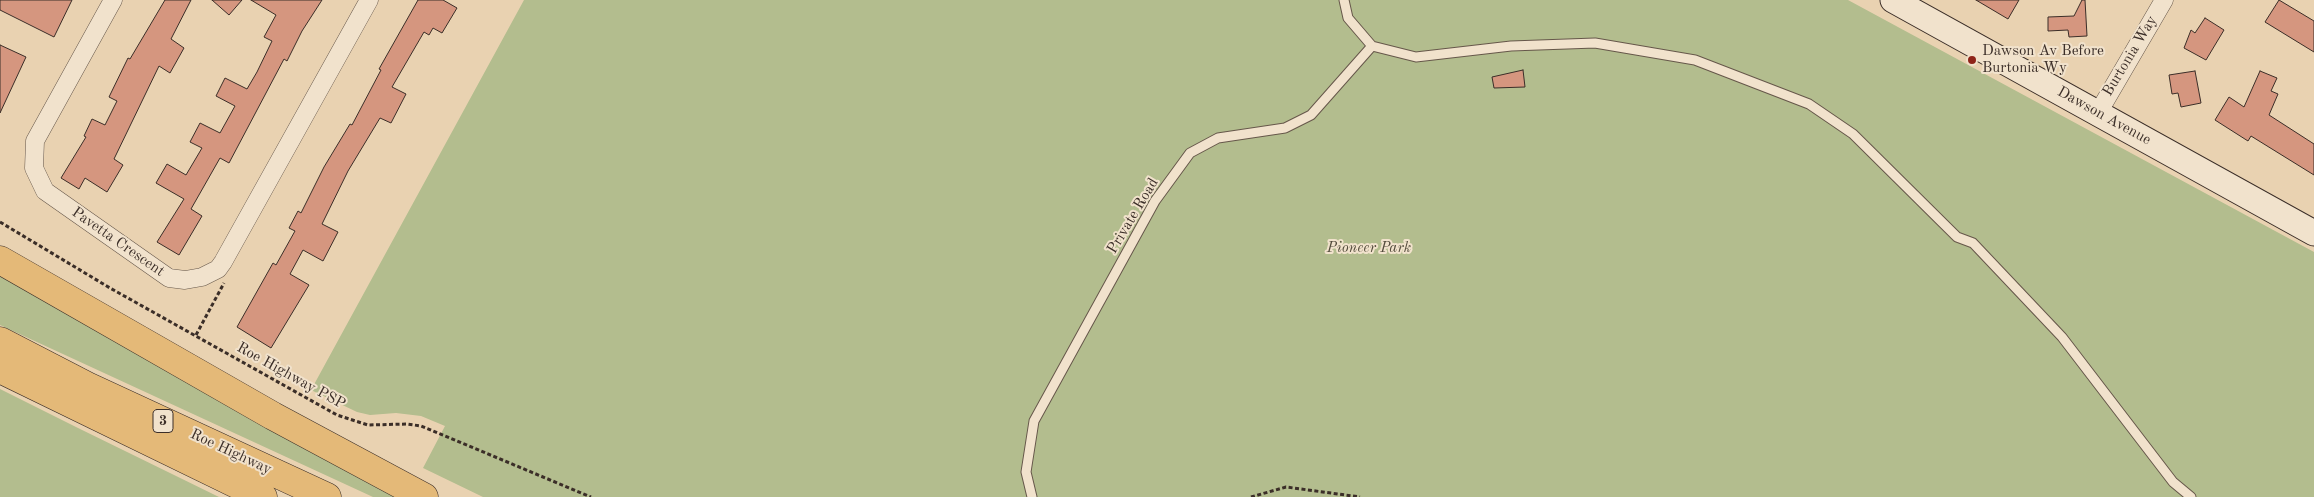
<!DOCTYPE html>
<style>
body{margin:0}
canvas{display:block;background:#e9d2b1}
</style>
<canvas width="2314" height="497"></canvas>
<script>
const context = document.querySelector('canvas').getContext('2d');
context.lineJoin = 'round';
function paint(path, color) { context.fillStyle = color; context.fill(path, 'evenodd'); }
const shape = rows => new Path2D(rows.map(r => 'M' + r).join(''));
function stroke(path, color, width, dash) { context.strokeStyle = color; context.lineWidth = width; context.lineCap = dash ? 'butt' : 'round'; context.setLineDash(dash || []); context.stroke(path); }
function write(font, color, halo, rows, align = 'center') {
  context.font = font + ' "Old Standard TT",serif'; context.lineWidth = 4; context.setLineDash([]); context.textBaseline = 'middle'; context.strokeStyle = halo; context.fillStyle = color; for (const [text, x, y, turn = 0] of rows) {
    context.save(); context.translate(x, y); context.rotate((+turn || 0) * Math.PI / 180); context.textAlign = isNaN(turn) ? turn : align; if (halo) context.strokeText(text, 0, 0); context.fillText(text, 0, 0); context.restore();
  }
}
paint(shape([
 [524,0,1848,0,2314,252,2314,497,483,497,423,468,445,426,421,416,396,413,370,415,357,412,311,390],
 [0,268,401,497,373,497,0,325],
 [0,389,76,427,219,497,0,497]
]), '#b3bd8e');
const building = shape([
 [0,0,72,0,54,37,0,10,0,0],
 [165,0,191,0,171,39,184,48,170,73,159,66,114,159,123,165,107,192,85,178,79,189,61,178,86,137,84,136,92,119,105,125,117,101,109,97,128,58,130,59,165,0],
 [212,0,242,0,229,15,212,0],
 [251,0,322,0,302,31,287,61,284,59,229,163,220,158,191,209,202,216,179,255,157,242,184,199,156,183,167,164,186,175,202,148,190,142,200,123,220,133,235,106,216,96,225,78,247,89,257,72,272,41,264,37,276,15,251,0],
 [418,0,443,0,457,8,442,33,433,28,429,35,424,32,392,87,406,94,391,123,380,118,348,171,322,224,338,232,323,261,303,250,290,274,309,285,271,348,237,327,273,263,276,265,295,231,289,228,298,211,301,213,324,167,350,124,352,125,381,70,379,69,418,0],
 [1976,0,2019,0,2008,19,1976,0],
 [2082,0,2085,0,2087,36,2069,37,2068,30,2048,31,2048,17,2074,16,2082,0],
 [2279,0,2314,21,2314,52,2265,22,2279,0],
 [2205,18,2224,30,2206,60,2184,48,2191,30,2195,33,2205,18],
 [0,45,26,57,0,113,0,45],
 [1523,70,1525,87,1494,88,1492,77,1523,70],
 [2195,71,2201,103,2181,107,2178,93,2172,94,2169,75,2195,71],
 [2260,71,2277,78,2271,91,2278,94,2269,115,2314,144,2314,175,2251,136,2248,141,2215,120,2229,97,2244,107,2260,71]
]);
paint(building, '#d5967f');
stroke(building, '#3b2e28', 1);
const lane = shape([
 [1344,0,1348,18,1372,46,1416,57,1511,46,1595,43,1695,60,1809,104,1853,134,1957,237,1973,243,2062,337,2173,482,2191,497],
 [1032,497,1026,472,1034,421,1155,201,1190,153,1218,138,1285,128,1311,115,1372,46]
]);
const street = shape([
 [113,0,35,141,34,168,45,191,169,278,185,280,202,277,218,269,223,262,369,0],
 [2098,113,2164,0]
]);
const secondary = shape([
 [1893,0,2314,233]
]);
const highway = shape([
 [0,260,273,416,424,497],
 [0,341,87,386,327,497],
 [0,369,263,497]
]);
stroke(lane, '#66574a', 11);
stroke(street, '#66574a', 19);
stroke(secondary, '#3b2e28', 27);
stroke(highway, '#3b2e28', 29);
stroke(shape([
 [0,222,110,288,337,415,368,425,407,424,421,426,591,497],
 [196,335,224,283],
 [1251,497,1286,487,1360,497]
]), '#3b2e28', 3, [4, 2.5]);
stroke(lane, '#f1e2cc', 9);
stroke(street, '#f1e2cc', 18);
stroke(secondary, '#f1e2cc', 25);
stroke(highway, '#e4b978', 28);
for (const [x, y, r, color] of [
 [1972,60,5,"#8f2418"]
]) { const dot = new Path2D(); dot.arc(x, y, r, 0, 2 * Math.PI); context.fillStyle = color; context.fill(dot); stroke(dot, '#f1e2cc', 2); }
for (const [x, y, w] of [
 [163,421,20]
]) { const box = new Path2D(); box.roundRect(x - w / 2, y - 11.5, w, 23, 4); context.fillStyle = '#f1e2cc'; context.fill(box); stroke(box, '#3b2e28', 1); }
write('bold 14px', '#3b2e28', null, [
 ["3",163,421]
]);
write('15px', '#3b2e28', '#f1e2cc', [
 ["Dawson Av Before",1982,51],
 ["Burtonia Wy",1982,68]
], 'left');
write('15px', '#3b2e28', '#f1e2cc', [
 ["Burtonia Way",2130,56,-59],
 ["Dawson Avenue",2104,116,29],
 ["Private Road",1133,216,-59],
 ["Pavetta Crescent",118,242,35],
 ["Roe Highway PSP",291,376,29],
 ["Roe Highway",231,452,25]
]);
write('italic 15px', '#534b3c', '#f1e2cc', [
 ["Pioneer Park",1369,248]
]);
</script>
